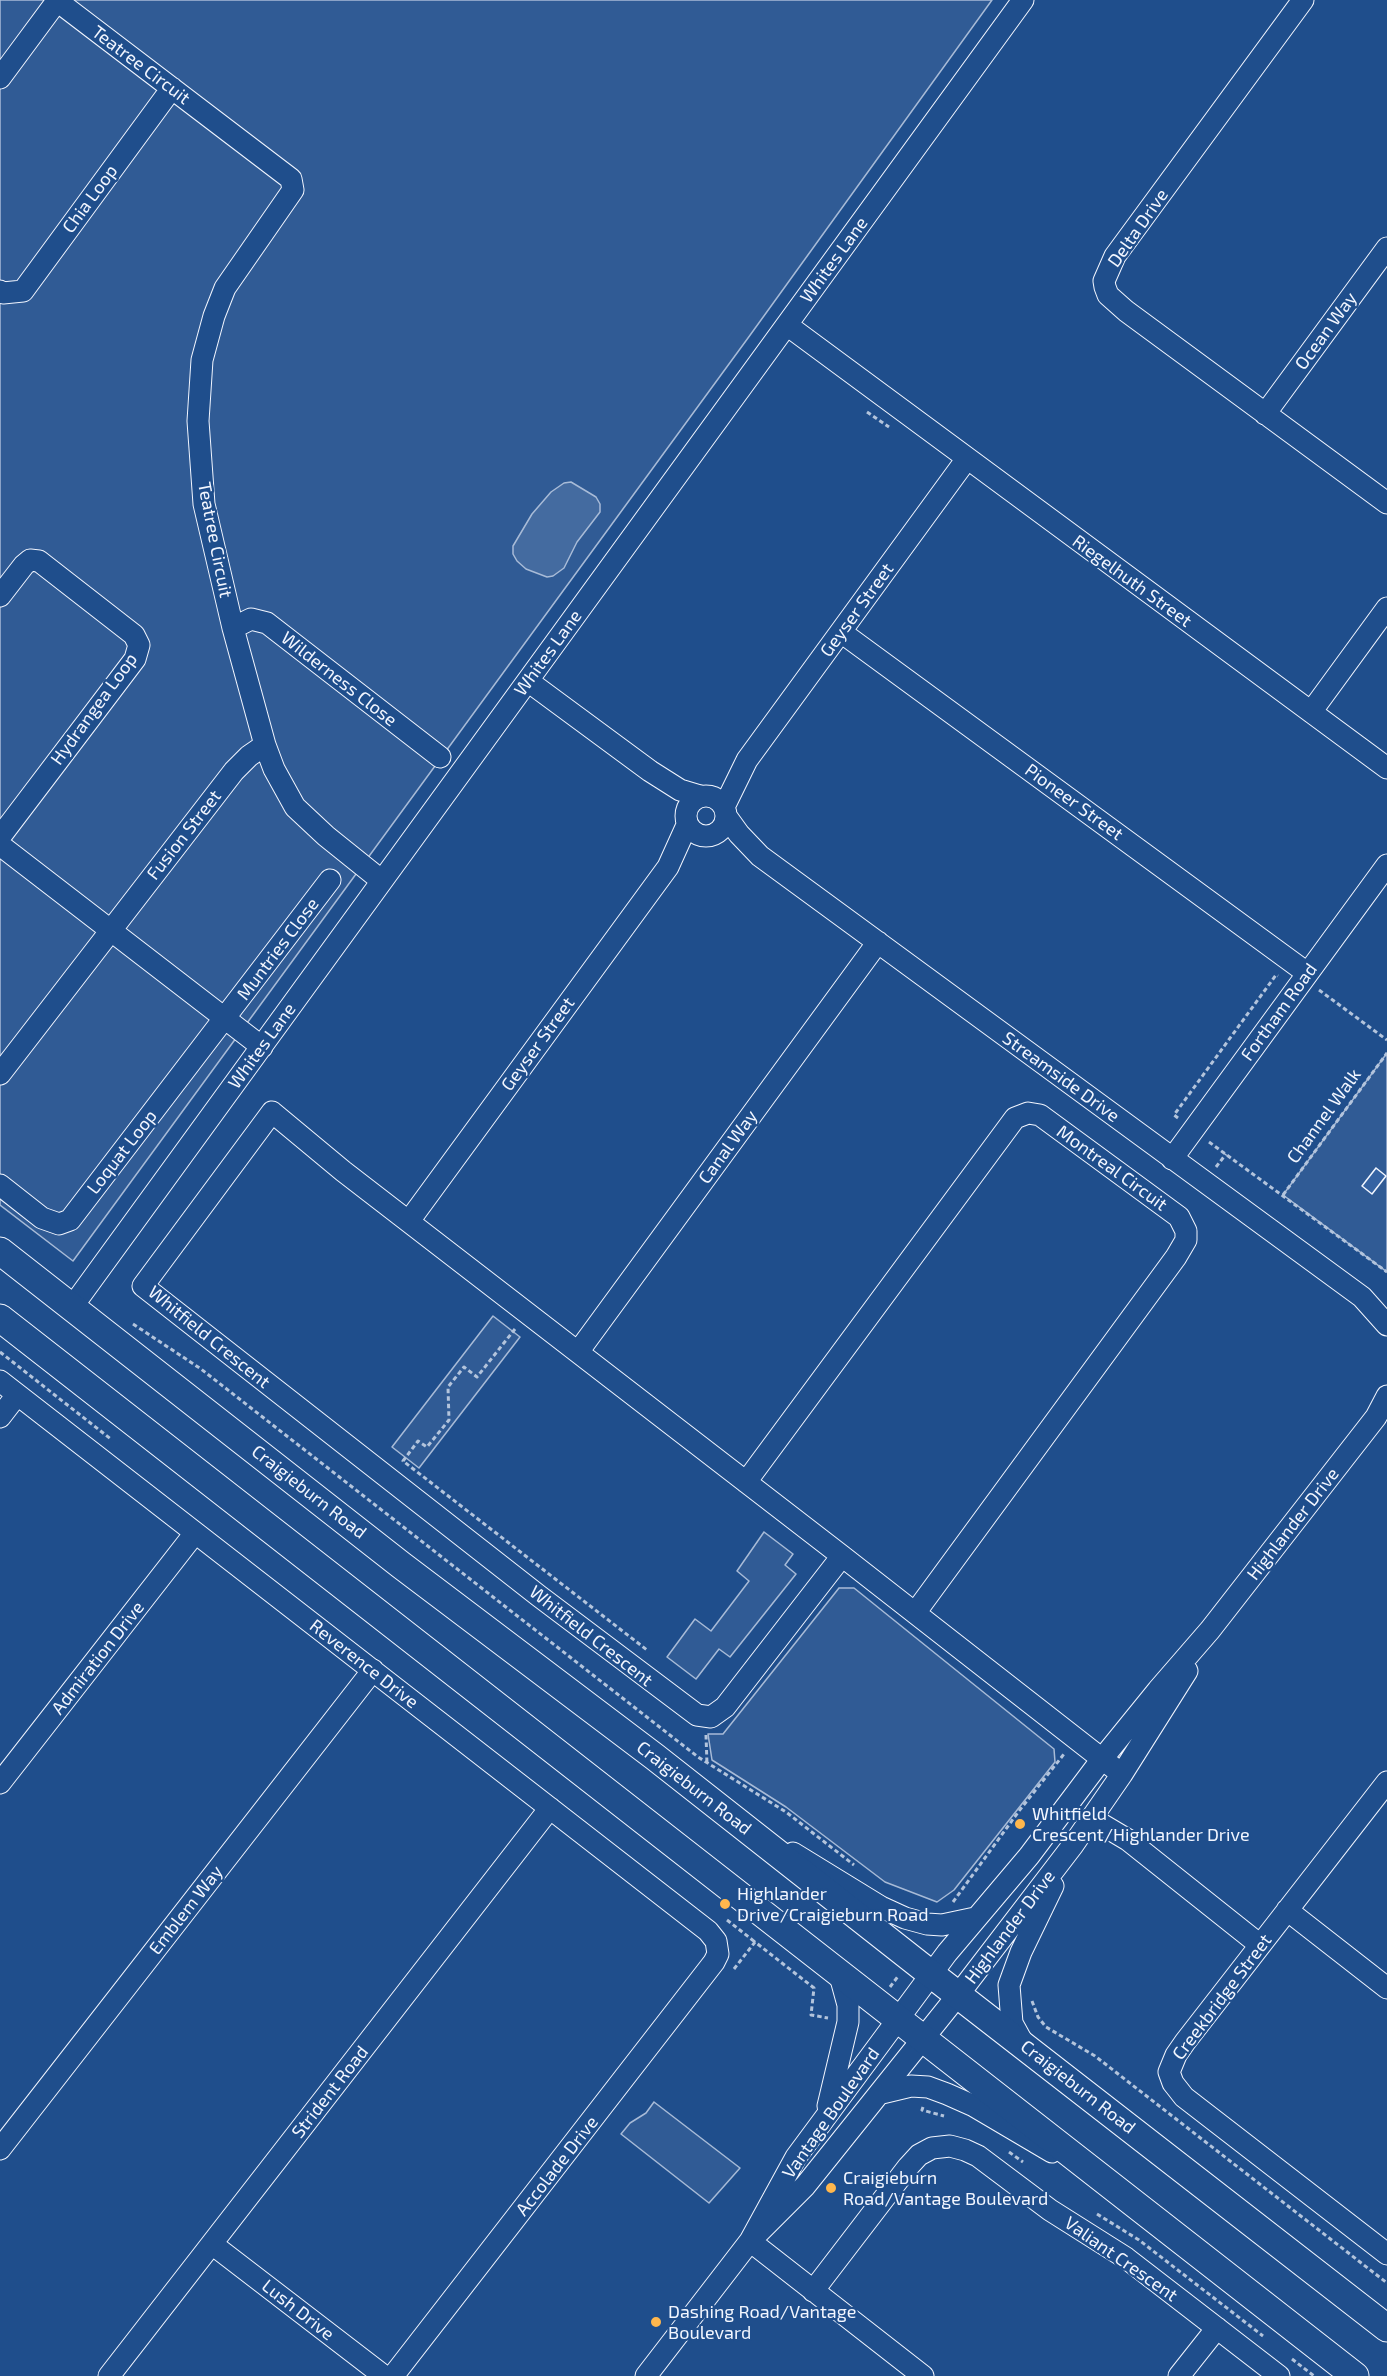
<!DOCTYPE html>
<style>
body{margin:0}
canvas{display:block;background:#1f4e8c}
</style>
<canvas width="1387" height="2376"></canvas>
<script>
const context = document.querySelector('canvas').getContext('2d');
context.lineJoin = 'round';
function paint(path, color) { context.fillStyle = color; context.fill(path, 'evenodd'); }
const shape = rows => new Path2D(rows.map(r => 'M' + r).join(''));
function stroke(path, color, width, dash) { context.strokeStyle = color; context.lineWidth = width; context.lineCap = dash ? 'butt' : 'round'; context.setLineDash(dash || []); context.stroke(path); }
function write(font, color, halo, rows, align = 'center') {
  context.font = font + ' "Exo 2",sans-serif'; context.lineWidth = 4.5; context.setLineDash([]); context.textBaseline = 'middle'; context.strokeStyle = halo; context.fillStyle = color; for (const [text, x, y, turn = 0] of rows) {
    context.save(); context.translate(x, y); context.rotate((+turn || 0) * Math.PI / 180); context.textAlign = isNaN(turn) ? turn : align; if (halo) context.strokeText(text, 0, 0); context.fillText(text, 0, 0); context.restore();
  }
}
const built = shape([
 [0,0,992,0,748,338,73,1261,0,1205,0,0],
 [1387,1053,1387,1272,1283,1195,1387,1053],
 [493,1316,520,1337,419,1468,392,1447,493,1316],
 [764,1532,793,1554,785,1565,796,1574,730,1657,719,1649,696,1679,667,1657,695,1619,711,1631,749,1581,737,1571,764,1532],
 [839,1588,854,1588,1054,1749,1055,1762,954,1890,937,1902,885,1882,786,1807,712,1760,708,1734,723,1734,839,1588],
 [654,2102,740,2168,709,2203,621,2134,630,2123,646,2113,654,2102]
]);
paint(built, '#305b95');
stroke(built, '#a8bbd7', 1.5);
const water = shape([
 [571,482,596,497,600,504,600,512,577,542,564,568,553,576,547,577,526,569,517,561,513,554,513,546,532,514,551,492,564,483,571,482]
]);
paint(water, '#446ba0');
stroke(water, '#a8bbd7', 1.5);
const building = shape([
 [1376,1168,1386,1176,1372,1194,1362,1186,1376,1168]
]);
paint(building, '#3563a3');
stroke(building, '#f2f6ff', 1.5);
const minor = shape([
 [56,0,291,179,293,190,225,288,214,316,202,360,198,421,204,504,233,628,265,745,274,769,295,807,326,836,382,881],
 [1303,0,1115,256,1104,281,1105,287,1108,295,1126,311,1387,503],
 [0,78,57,1],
 [0,291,3,293,23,291,172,88],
 [787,325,1387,768],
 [1265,414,1387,248],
 [0,596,24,565,30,560,39,561,134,635,139,645,135,659,0,837],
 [233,628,251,619,267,623,440,757],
 [841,632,1307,973],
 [528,681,650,771,680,790,700,796],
 [1311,712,1387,608],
 '686 816a20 20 0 1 1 40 0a20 20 0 1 1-40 0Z',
 [724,807,747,760,966,460],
 [726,816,739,834,760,856,1362,1297,1387,1325],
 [0,845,262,1047],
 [0,1074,234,771,249,756,265,745],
 [1172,1159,1387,865],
 [0,1185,42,1218,59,1224,70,1220,330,880],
 [409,1221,668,867,687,825],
 [72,1307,1023,0],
 [578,1352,878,942],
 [0,1381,708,1931,716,1941,718,1954,714,1962,393,2376],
 [0,1417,17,1395],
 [746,1482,1015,1118,1028,1113,1040,1115,1179,1217,1186,1231,1186,1240,1176,1257,915,1613],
 [842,1556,725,1707,711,1717,697,1715,539,1596,143,1286,272,1112,343,1171,842,1556,1102,1759,1122,1774],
 [1387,1782,1185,2042,1176,2055,1169,2072,1173,2083,1184,2097,1387,2254],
 [0,1783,195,1533],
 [1091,1818,1128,1840,1260,1945],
 [793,1853,881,1907,905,1918,927,1924,942,1925,975,1918],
 [1287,1910,1387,1988],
 [1023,2043,1012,2023,1009,1985,1021,1952,1053,1886],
 [882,2093,911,2086,928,2087,947,2094,974,2106,1052,2152],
 [828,2106,848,2022,848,2005,839,1972],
 [0,2149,373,1670],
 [750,2241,796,2157,947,1953,1029,1856,1102,1759,1158,1690,1210,1630,1376,1417,1387,1396],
 [750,2241,923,2376],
 [212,2244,384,2376],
 [813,2291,908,2167,919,2155,932,2148,950,2146,965,2150,978,2156,1050,2210,1126,2258,1279,2376],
 [109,2376,550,1808],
 [646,2376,750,2241,805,2186,958,1995,1073,1845,1122,1774,1187,1671],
 [1179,2376,1217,2328]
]);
const major = shape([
 [0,1251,401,1565,655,1757,931,1974,1387,2328],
 [0,1318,1355,2376]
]);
stroke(minor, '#f2f6ff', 23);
stroke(major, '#f2f6ff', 29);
stroke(shape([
 [867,412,889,427],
 [1319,990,1387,1040],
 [1178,1118,1174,1115,1276,975,1278,976],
 [1209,1142,1387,1272],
 [1216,1167,1226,1154],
 [1283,1195,1387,1053],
 [133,1324,201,1369,698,1757,786,1812,854,1865],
 [515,1329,477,1377,464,1367,448,1387,449,1420,427,1447,418,1441,403,1461,647,1650],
 [0,1352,112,1440],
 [706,1735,707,1764],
 [953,1902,1019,1811,1064,1754],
 [727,1920,755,1942],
 [734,1969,755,1942,814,1988,811,2015,828,2018],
 [890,1987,899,1975],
 [1032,2001,1038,2017,1046,2027,1095,2056,1387,2283],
 [923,2107,922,2110,944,2116],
 [1009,2152,1023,2162],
 [1097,2214,1139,2240,1263,2336],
 [1292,2359,1314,2376]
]), '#b3c4dc', 3, [4.5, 3]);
stroke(minor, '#1f4e8c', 21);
stroke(major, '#1f4e8c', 27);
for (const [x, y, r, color] of [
 [1020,1824,6,"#ffb74d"],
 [725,1904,6,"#ffb74d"],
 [831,2188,6,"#ffb74d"],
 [656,2322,6,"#ffb74d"]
]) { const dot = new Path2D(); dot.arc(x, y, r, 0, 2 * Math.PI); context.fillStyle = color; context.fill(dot); stroke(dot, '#1f4e8c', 2); }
write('18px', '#f2f6ff', '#1f4e8c', [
 ["Teatree Circuit",141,65,37],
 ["Chia Loop",90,199,-54],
 ["Delta Drive",1138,228,-55],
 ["Whites Lane",834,260,-54],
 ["Ocean Way",1326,331,-54],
 ["Teatree Circuit",215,540,79],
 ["Riegelhuth Street",1132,581,36],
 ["Geyser Street",857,610,-54],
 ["Whites Lane",548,653,-54],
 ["Wilderness Close",339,679,38],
 ["Hydrangea Loop",94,709,-54],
 ["Pioneer Street",1074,802,36],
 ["Fusion Street",184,835,-52],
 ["Muntries Close",278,949,-53],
 ["Fortham Road",1279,1012,-54],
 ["Geyser Street",538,1044,-54],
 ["Whites Lane",262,1046,-54],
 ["Streamside Drive",1061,1077,36],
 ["Channel Walk",1324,1116,-54],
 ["Canal Way",728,1147,-54],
 ["Loquat Loop",122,1152,-52],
 ["Montreal Circuit",1112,1168,36],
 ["Whitfield Crescent",209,1337,39],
 ["Craigieburn Road",309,1492,38],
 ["Highlander Drive",1293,1524,-52],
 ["Whitfield Crescent",591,1636,38],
 ["Admiration Drive",98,1658,-52],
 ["Reverence Drive",364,1664,38],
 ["Craigieburn Road",694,1788,38],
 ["Emblem Way",186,1910,-52],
 ["Highlander Drive",1010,1927,-53],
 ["Creekbridge Street",1222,1997,-53],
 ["Craigieburn Road",1078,2087,38],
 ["Strident Road",330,2092,-52],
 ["Vantage Boulevard",831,2113,-55],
 ["Accolade Drive",557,2166,-52],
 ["Valiant Crescent",1121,2259,35],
 ["Lush Drive",298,2310,38]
]);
write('18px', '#f2f6ff', '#1f4e8c', [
 ["Whitfield",1032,1814],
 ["Crescent/Highlander Drive",1032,1835],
 ["Highlander",737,1894],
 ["Drive/Craigieburn Road",737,1915],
 ["Craigieburn",843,2178],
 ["Road/Vantage Boulevard",843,2199],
 ["Dashing Road/Vantage",668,2312],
 ["Boulevard",668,2333]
], 'left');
</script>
